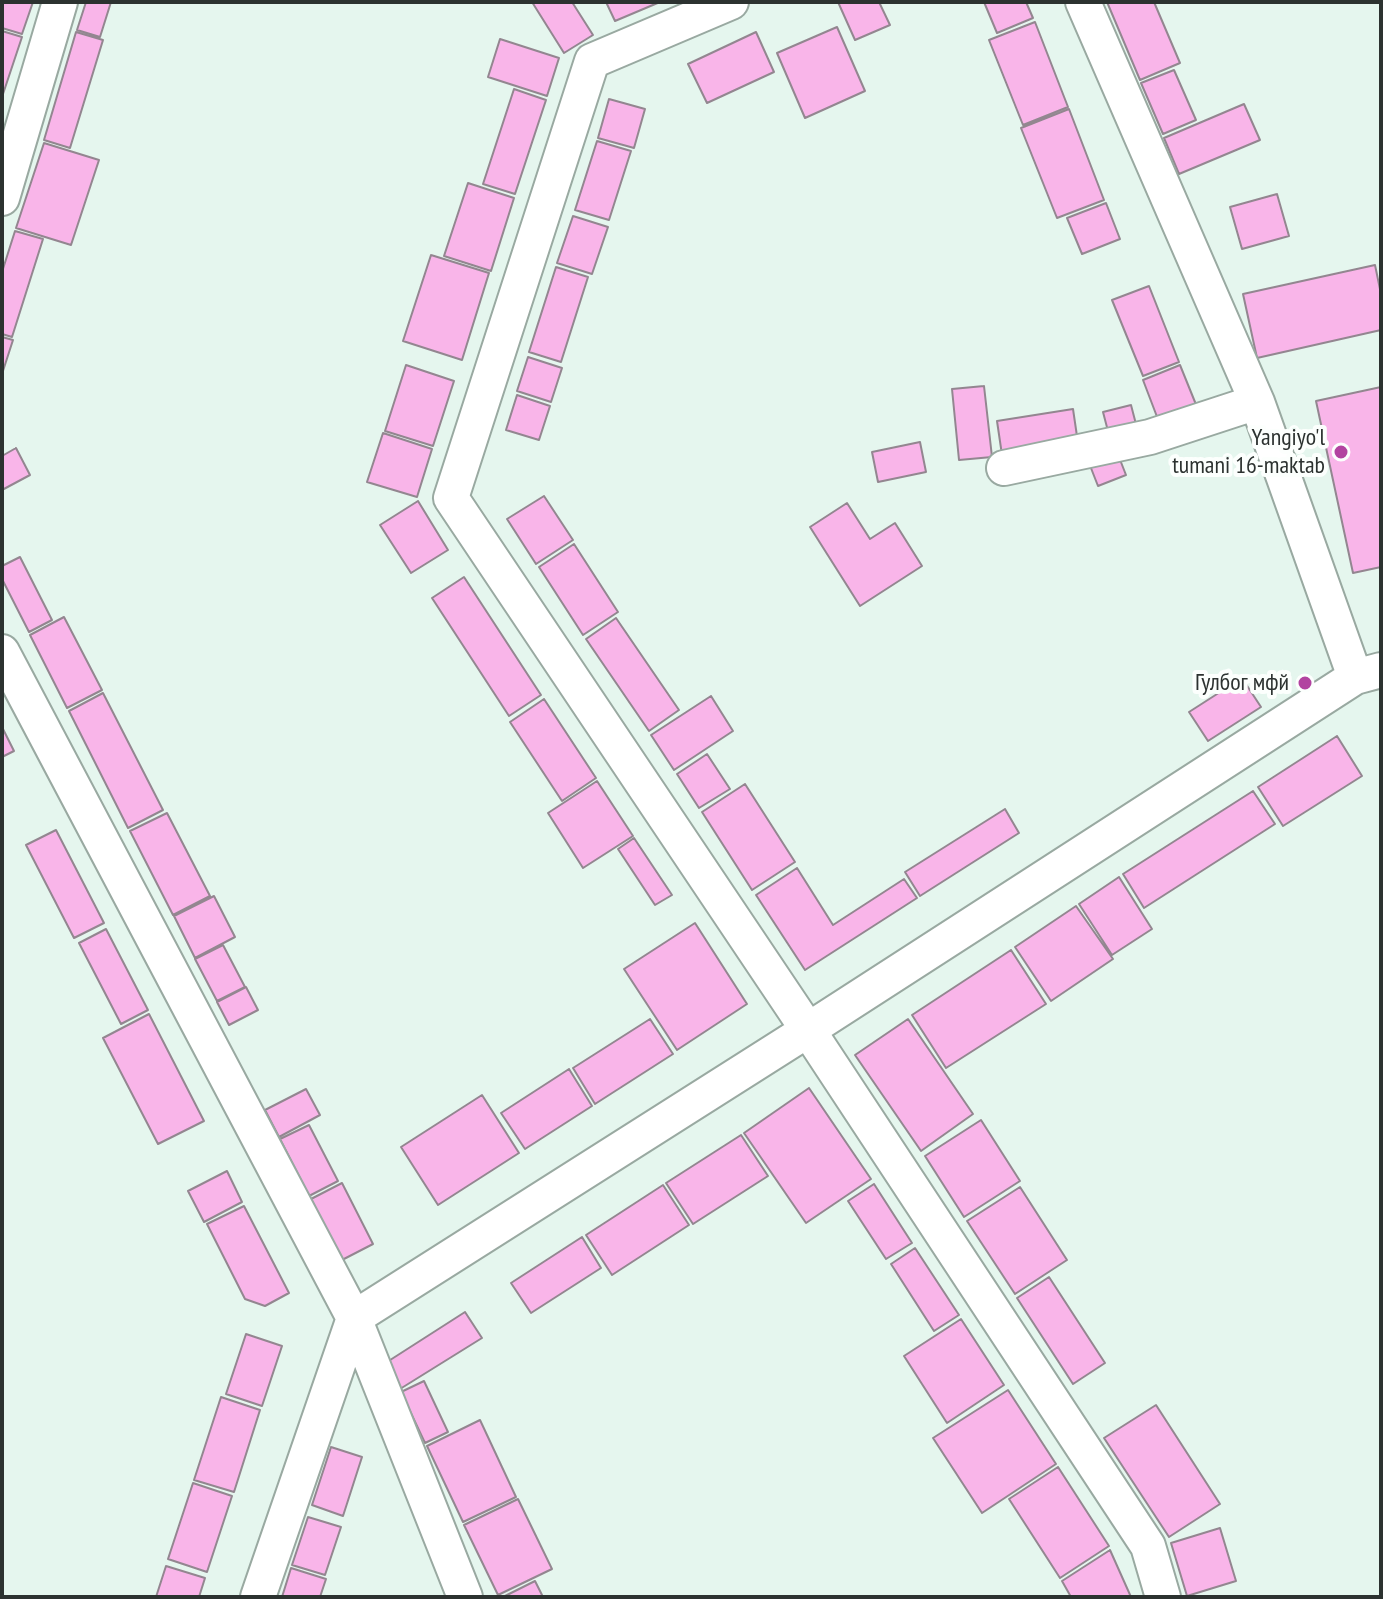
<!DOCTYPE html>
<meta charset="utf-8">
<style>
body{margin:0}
#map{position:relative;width:1383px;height:1599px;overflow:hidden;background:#e5f6ee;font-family:"PT Sans Narrow",sans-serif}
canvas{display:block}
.frame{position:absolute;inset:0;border:4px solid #2c3230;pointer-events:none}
</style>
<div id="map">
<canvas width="1383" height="1599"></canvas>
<div class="frame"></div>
</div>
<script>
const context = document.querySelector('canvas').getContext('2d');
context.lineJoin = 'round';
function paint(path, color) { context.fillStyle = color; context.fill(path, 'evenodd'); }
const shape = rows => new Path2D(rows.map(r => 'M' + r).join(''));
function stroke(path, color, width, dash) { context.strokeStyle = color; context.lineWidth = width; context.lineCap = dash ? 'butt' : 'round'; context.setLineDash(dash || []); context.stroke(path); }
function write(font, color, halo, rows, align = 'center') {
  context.font = font + ' "PT Sans Narrow",sans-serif'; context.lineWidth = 8; context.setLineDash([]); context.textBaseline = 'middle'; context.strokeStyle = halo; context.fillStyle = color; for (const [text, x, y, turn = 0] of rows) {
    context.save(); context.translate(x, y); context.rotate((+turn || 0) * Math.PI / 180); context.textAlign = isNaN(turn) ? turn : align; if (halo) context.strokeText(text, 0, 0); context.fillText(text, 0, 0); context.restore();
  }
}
const building = shape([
 [2,2,33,2,22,34,2,28,2,2],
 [86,2,111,2,100,37,77,30,86,2],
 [532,2,572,2,593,35,564,53,532,2],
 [606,2,660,2,615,21,606,2],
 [838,2,879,2,890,25,855,40,838,2],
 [984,2,1026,2,1033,18,997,33,984,2],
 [1107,2,1154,2,1180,63,1140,80,1107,2],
 [1035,22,1068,107,1023,125,989,40,1035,22],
 [837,27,865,91,805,118,777,53,837,27],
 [2,31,22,37,2,97,2,31],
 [76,32,103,40,70,148,44,140,76,32],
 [756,32,774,72,707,103,688,64,756,32],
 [500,39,559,58,547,96,488,77,500,39],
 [1174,70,1196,120,1163,134,1141,83,1174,70],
 [514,89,546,100,515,194,483,184,514,89],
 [609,99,645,109,634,148,598,138,609,99],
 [1244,104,1260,140,1179,174,1164,138,1244,104],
 [1069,109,1104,200,1057,218,1021,128,1069,109],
 [597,141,631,151,609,220,575,210,597,141],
 [44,143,99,160,71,245,16,228,44,143],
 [468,183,514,198,491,271,444,256,468,183],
 [1277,194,1289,236,1242,249,1230,207,1277,194],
 [1106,203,1120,239,1082,254,1067,218,1106,203],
 [573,216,608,227,592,274,557,263,573,216],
 [15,231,43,239,12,337,2,334,2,272,15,231],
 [431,255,489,273,462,360,403,341,431,255],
 [1375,265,1381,294,1381,330,1257,358,1243,294,1375,265],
 [556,267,588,277,561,362,529,352,556,267],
 [1149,286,1179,362,1143,376,1112,300,1149,286],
 [2,337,13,340,2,374,2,337],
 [528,357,562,368,551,402,517,391,528,357],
 [406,365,454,381,433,446,385,431,406,365],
 [1180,365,1197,407,1159,422,1143,380,1180,365],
 [984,386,992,457,959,460,952,389,984,386],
 [1381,387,1381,567,1353,573,1316,401,1381,387],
 [517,395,550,406,539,440,506,430,517,395],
 [1131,405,1137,428,1109,435,1103,412,1131,405],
 [1073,409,1078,443,1002,455,997,421,1073,409],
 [383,433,432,449,417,497,367,482,383,433],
 [920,442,926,472,878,482,872,452,920,442],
 [16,448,30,475,2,490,2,456,16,448],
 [1117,452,1126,475,1098,486,1089,463,1117,452],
 [544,496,573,540,536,564,507,519,544,496],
 [418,501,448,550,411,573,380,525,418,501],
 [847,503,870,539,895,523,922,566,860,606,810,527,847,503],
 [574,544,618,612,583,635,539,567,574,544],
 [20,557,52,620,29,632,2,579,2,566,20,557],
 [464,577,541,695,509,716,432,598,464,577],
 [64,617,102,690,67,708,30,635,64,617],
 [616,618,679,710,649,731,586,639,616,618],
 [1242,678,1261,707,1208,741,1189,712,1242,678],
 [103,693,163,810,128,828,69,711,103,693],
 [711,696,733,731,674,770,651,735,711,696],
 [544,699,596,778,562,801,510,722,544,699],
 [2,727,14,751,2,757,2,727],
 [1337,736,1362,776,1283,826,1258,787,1337,736],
 [707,754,730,789,699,808,677,774,707,754],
 [597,781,633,836,583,868,548,813,597,781],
 [745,784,795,862,752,890,702,812,745,784],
 [1253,791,1275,824,1144,908,1123,874,1253,791],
 [1005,809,1019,833,920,896,905,872,1005,809],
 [167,813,210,896,173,915,130,831,167,813],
 [56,830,104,923,74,938,26,845,56,830],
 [634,838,672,895,655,905,618,849,634,838],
 [797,868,833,925,904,879,917,898,805,970,756,895,797,868],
 [1119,877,1152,929,1112,955,1079,904,1119,877],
 [214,896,235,937,195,958,174,916,214,896],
 [1076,906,1113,959,1051,1001,1015,947,1076,906],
 [695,923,747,1004,677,1050,624,969,695,923],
 [106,929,148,1010,121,1024,79,943,106,929],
 [223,945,245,987,217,1001,195,959,223,945],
 [1011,950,1046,1004,946,1068,912,1015,1011,950],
 [246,987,258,1010,229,1025,217,1002,246,987],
 [149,1014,204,1121,158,1144,103,1038,149,1014],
 [650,1019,673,1054,595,1104,573,1068,650,1019],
 [908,1019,973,1114,921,1151,855,1055,908,1019],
 [569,1069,592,1106,525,1149,501,1113,569,1069],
 [809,1088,871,1179,806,1223,744,1133,809,1088],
 [306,1089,320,1115,279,1137,265,1110,306,1089],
 [482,1095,519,1153,438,1205,401,1147,482,1095],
 [981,1120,1020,1181,964,1217,925,1156,981,1120],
 [309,1125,338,1181,309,1196,280,1139,309,1125],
 [741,1135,768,1176,693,1224,666,1183,741,1135],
 [227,1171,242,1202,204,1222,188,1191,227,1171],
 [342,1183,373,1244,342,1260,311,1199,342,1183],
 [874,1184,912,1243,886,1259,848,1201,874,1184],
 [663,1185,689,1225,612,1275,586,1235,663,1185],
 [1020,1187,1067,1260,1015,1294,967,1221,1020,1187],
 [244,1206,289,1293,265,1306,245,1299,207,1224,244,1206],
 [582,1237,601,1268,531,1313,511,1283,582,1237],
 [915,1248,959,1315,934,1331,891,1264,915,1248],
 [1049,1277,1105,1363,1073,1384,1017,1298,1049,1277],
 [465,1312,482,1338,400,1389,387,1362,465,1312],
 [961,1319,1004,1385,947,1423,904,1356,961,1319],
 [246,1334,282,1346,262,1406,226,1394,246,1334],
 [424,1381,448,1432,425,1443,401,1392,424,1381],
 [1008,1390,1056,1464,982,1513,933,1438,1008,1390],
 [221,1397,260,1410,234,1492,194,1480,221,1397],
 [1156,1405,1220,1504,1169,1537,1104,1438,1156,1405],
 [480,1420,516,1497,463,1522,427,1446,480,1420],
 [331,1447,362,1457,343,1516,312,1505,331,1447],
 [1058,1467,1109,1546,1060,1578,1009,1499,1058,1467],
 [193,1483,232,1496,207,1572,168,1559,193,1483],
 [518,1499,552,1569,498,1595,464,1525,518,1499],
 [308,1517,341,1527,325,1575,292,1565,308,1517],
 [1220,1528,1236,1581,1187,1596,1171,1543,1220,1528],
 [1110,1550,1131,1597,1071,1597,1062,1581,1110,1550],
 [166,1566,205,1578,199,1597,156,1597,166,1566],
 [291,1568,326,1579,320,1597,282,1597,291,1568],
 [535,1581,543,1597,503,1597,535,1581]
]);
paint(building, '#f9b5e9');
stroke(building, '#938690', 2);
const minor = shape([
 [731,2,592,61,451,498,808,1030,1148,1546,1163,1597],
 [1083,2,1257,402,1355,677],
 [2,198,60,2],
 [1004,468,1150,437,1257,402],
 [2,652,354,1318,465,1597],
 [258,1597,354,1318,808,1030,1355,677,1381,670]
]);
stroke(minor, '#99a9a1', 38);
stroke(minor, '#fff', 34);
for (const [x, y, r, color] of [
 [1341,452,8,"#b243a0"],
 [1305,683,8,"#b243a0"]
]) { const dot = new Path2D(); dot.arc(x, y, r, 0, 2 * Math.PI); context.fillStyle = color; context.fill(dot); stroke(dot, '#fcfffd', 3); }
write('24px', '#2c3230', '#fcfffd', [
 ["Yangiyo'l",1325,438],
 ["tumani 16-maktab",1325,466],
 ["Гулбог мфй",1289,683]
], 'right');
</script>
